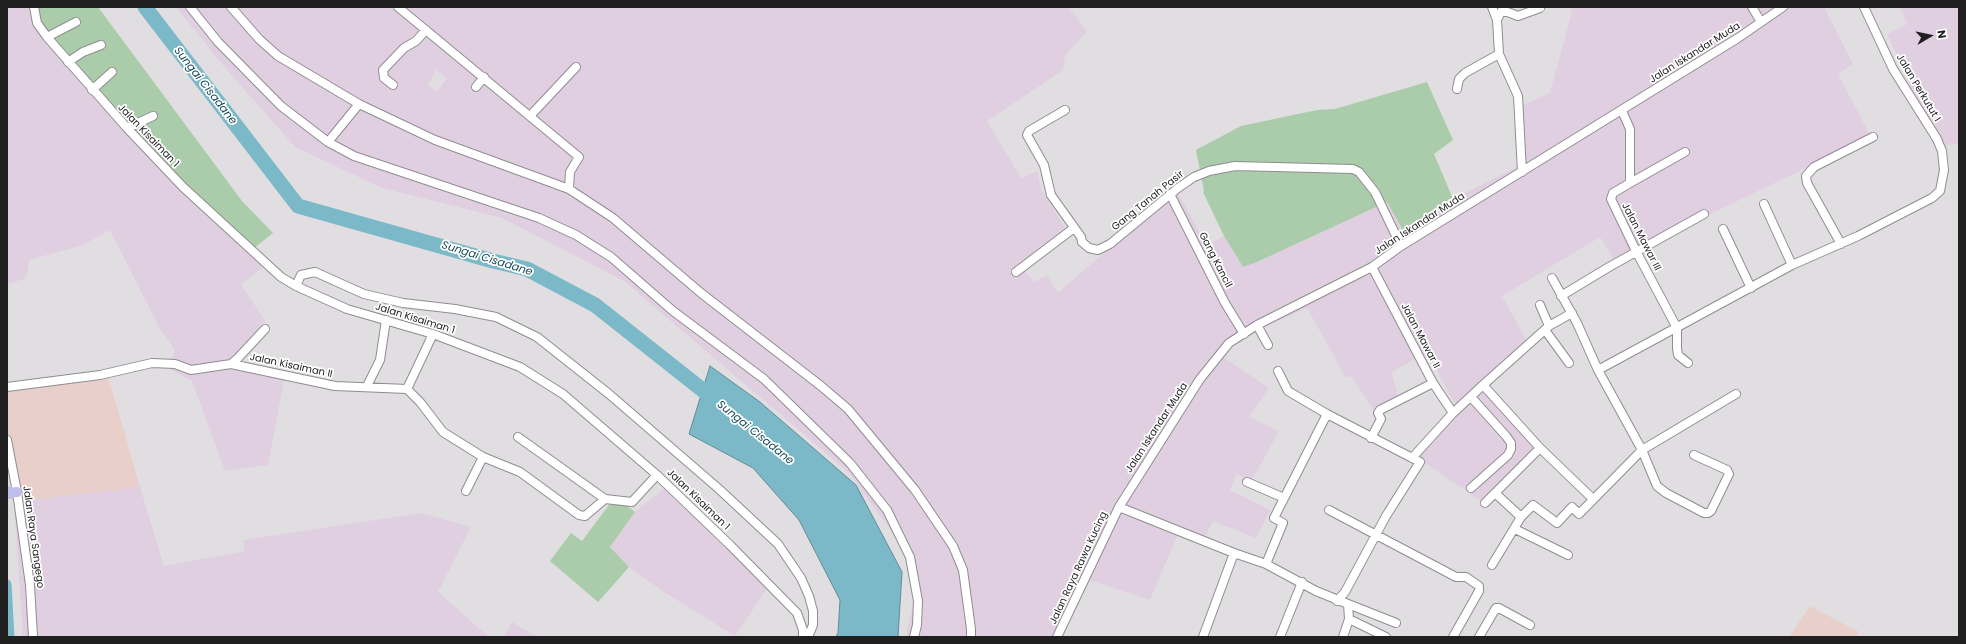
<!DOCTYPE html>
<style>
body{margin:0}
#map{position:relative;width:1966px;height:644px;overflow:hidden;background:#e1dee2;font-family:Poppins,sans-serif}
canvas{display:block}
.frame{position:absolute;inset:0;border:8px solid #212021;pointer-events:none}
.north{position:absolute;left:1910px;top:16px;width:40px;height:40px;-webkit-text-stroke:3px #fff;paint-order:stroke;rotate:81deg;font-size:11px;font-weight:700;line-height:16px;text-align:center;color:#212021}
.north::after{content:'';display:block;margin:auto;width:14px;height:18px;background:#212021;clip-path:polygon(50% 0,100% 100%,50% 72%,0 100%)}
</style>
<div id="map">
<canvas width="1966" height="644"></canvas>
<div class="frame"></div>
<div class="north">N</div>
</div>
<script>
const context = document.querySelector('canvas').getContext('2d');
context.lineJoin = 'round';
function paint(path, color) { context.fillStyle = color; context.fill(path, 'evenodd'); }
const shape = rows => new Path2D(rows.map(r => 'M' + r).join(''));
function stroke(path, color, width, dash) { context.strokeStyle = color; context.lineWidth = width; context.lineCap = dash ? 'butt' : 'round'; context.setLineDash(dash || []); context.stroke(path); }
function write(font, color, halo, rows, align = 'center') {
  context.font = font + ' Poppins,sans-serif'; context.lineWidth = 3.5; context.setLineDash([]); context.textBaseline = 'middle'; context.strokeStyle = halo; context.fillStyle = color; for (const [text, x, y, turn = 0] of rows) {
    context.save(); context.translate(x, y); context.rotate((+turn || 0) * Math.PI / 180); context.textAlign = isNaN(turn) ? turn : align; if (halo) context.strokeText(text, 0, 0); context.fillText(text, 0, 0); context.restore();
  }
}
paint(shape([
 [107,372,140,487,14,502,7,452,7,385],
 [1810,606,1859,632,1856,637,1789,637]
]), '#e9cfca');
paint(shape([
 [7,7,34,7,39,33,128,136,263,267,241,285,265,320,230,360,286,370,268,465,225,471,192,381,169,369,175,350,159,327,110,230,83,245,29,260,28,272,24,279,7,284],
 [176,7,1069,7,1087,31,1065,56,1063,70,987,121,1021,178,1037,171,1042,191,1069,234,1023,269,1034,282,1047,275,1058,293,1176,190,1207,245,1224,236,1243,267,1257,262,1387,202,1404,232,1453,199,1523,164,1523,105,1550,93,1571,15,1571,7,1824,7,1853,64,1838,74,1871,137,1614,260,1600,237,1502,296,1527,341,1479,386,1539,442,1487,505,1412,454,1457,408,1427,352,1392,372,1399,402,1375,412,1351,376,1346,378,1307,308,1236,339,1222,356,1269,388,1249,417,1279,431,1252,480,1236,474,1230,490,1270,510,1256,538,1213,521,1201,545,1177,536,1150,600,1086,579,1058,637,906,637,914,597,902,546,849,473,624,281,502,218,382,188,295,147,221,63],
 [436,70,447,78,437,92,428,85],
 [1900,7,1959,7,1959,143,1938,147,1887,34,1907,24],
 [140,487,164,566,245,551,243,540,421,513,471,527,438,592,489,637,23,637,14,502],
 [665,488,768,587,735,636,664,592,629,567,610,547,635,512],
 [512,622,535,636,534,637,504,637]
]), '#e0cfe0');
paint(shape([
 [34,7,98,7,242,201,273,233,248,253,128,136,39,33],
 [1427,82,1453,140,1434,154,1453,199,1404,232,1387,202,1257,262,1243,267,1224,236,1203,192,1204,191,1196,150,1241,126,1317,110,1335,109],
 [615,497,635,512,610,547,629,567,598,602,550,561,571,533,582,541]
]), '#aca');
const water = shape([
 [710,366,760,402,856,485,902,572,898,637,836,637,838,633,840,600,799,520,753,468,689,434,710,366]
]);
paint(water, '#7cb9c8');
stroke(water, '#618b96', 1);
stroke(shape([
 [7,584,10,637]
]), '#7cb9c8', 9);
stroke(shape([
 [145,7,298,206,493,261,527,269,595,305,719,403]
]), '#7cb9c8', 15);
const minor = shape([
 [34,7,37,23,47,37,127,128,183,187,281,277,296,286,347,309,433,334,520,367,563,394,657,475,730,545,797,613,803,630,803,637],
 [190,7,218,42,281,106,328,142,354,156,539,218,576,235,611,257,673,311,764,379,850,463,887,510,910,557,918,601,917,625,914,637],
 [231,7,259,39,278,56,359,104,435,140,569,189,613,218,701,293,821,386,848,409,915,490,953,546,963,570,971,629,971,637],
 [398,7,579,157,570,172,569,189],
 [1492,7,1497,20,1499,54,1518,96,1522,172],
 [1752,7,1761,22],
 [1497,20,1502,10,1518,16,1540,8],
 [47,37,76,22],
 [68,62,83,52,101,45],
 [393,85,384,78,383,70,404,48,416,41,426,30],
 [476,87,484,77],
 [1457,89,1459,79,1465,73,1499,54],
 [92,90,112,72],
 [1065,110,1029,131,1027,135,1044,165,1051,195,1081,237,1082,242,1089,248,1098,250,1110,244,1178,188,1194,177,1209,171,1235,166,1353,169,1359,172,1375,192,1401,246],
 [1622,111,1630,129,1630,183,1613,193,1611,199,1636,251,1677,328,1677,348,1678,355,1688,363],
 [530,116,576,67],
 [127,128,153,116],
 [328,142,359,104],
 [1630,183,1685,152],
 [1170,194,1225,303,1244,334],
 [1764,204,1792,265],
 [1723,229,1751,288],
 [1841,244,1807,183,1806,176,1814,167,1873,137],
 [1372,267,1433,383,1453,413],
 [1016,272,1074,228],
 [1552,278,1577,323,1598,370,1642,450,1657,486,1666,493,1704,513,1708,513,1711,511,1729,474,1727,470,1694,455],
 [296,286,301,275,315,272,364,294,403,303,455,309,496,317,537,337,609,394,719,489,778,544,801,578,809,596,813,611,813,625,808,637],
 [1561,296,1609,267,1704,214],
 [1540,305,1549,326],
 [1257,325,1268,345],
 [1545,330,1569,363],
 [231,364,238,358,265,329],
 [1598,370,1792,265,1858,236,1932,198,1940,191,1944,170,1942,151,1937,139,1893,69,1864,7],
 [1278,371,1288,391,1327,414,1420,462,1386,516,1345,592,1337,601],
 [1483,385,1540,448,1593,499],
 [367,386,380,360,386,320],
 [7,387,100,375,152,363,175,364,191,370,231,364,335,386,407,389,420,402,443,432,483,457,520,472,579,515,585,516,605,499,632,502,657,475],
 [407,389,433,334],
 [1471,397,1506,436,1511,443,1511,449,1508,455,1471,488],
 [518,437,605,499],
 [1371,438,1381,419,1378,413,1380,410,1433,383],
 [7,440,17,492,30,585,33,637],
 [1412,458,1453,413,1483,385,1549,326,1572,313],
 [1247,482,1284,498],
 [466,491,483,457],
 [1485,503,1540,448],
 [1119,507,1234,553,1266,564,1316,591,1348,604,1349,619,1343,637],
 [1329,510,1456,577,1466,577,1479,586,1479,591,1453,637],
 [1521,517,1533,505,1557,523,1572,507,1579,514,1642,450,1736,394],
 [1515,529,1568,555],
 [1266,564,1283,523,1274,518,1327,414],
 [1492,565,1521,517,1495,493],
 [1348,604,1396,623],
 [1349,619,1386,637],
 [1057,637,1119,507,1200,379,1229,343,1257,325,1372,267,1401,246,1738,38,1783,7],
 [1203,637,1234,553],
 [1280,637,1302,582],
 [1479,637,1496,608,1499,608,1530,625]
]);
const major = shape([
 [7,493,17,492]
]);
stroke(minor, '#8f8d90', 10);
stroke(major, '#bcbcbc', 12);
stroke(minor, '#fff', 8);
stroke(major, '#c1bded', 10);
write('10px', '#212021', '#fff', [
 ["Jalan Iskandar Muda",1695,53,-32],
 ["Jalan Perkutut I",1918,88,59],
 ["Jalan Kisaiman 1",148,136,46],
 ["Gang Tanah Pasir",1148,201,-39],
 ["Jalan Iskandar Muda",1420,224,-33],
 ["Jalan Mawar III",1641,237,63],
 ["Gang Kancil",1215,260,63],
 ["Jalan Kisaiman 1",415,319,17],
 ["Jalan Mawar II",1420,336,62],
 ["Jalan Kisaiman II",291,366,12],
 ["Jalan Iskandar Muda",1157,428,-57],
 ["Jalan Kisaiman 1",698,500,44],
 ["Jalan Raya Sangego",33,537,82],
 ["Jalan Raya Rawa Kucing",1079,568,-65]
]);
write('italic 11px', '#134a55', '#fff', [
 ["Sungai Cisadane",205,86,52],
 ["Sungai Cisadane",487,259,17],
 ["Sungai Cisadane",755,433,39]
]);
</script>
